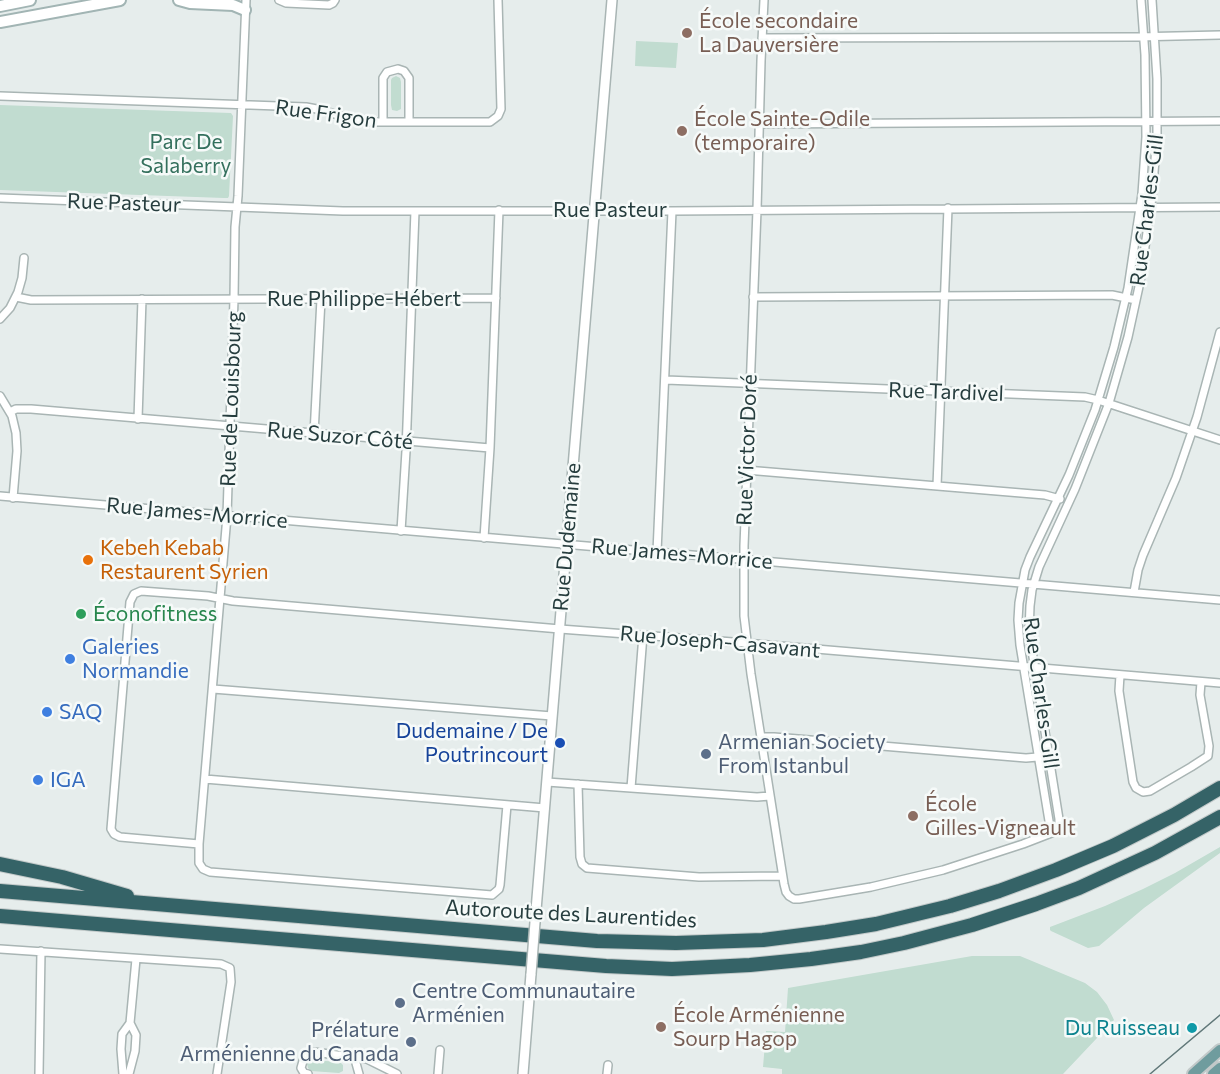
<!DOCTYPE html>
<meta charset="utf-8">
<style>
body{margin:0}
canvas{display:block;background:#e6edec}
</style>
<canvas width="1220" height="1074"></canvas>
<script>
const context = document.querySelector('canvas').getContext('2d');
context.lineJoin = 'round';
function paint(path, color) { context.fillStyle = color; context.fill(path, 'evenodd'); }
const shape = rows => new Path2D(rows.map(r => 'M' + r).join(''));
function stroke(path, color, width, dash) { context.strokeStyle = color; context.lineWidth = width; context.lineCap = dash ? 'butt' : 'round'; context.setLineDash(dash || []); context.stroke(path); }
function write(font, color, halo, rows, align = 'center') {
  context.font = font + ' Commissioner,sans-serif'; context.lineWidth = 5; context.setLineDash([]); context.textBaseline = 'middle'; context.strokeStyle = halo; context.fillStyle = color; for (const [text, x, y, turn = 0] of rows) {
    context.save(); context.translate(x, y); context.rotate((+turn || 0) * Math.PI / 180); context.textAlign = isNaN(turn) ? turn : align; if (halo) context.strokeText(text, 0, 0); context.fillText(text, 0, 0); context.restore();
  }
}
paint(shape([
 [636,41,678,43,676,68,635,66],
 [396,76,400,78,401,82,401,109,397,111,392,110,391,105,391,80,392,78],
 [0,105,231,113,233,116,229,196,228,198,224,198,0,190],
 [1220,847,1220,853,1144,908,1099,946,1088,948,1051,931,1050,930,1050,927,1105,906,1143,889,1175,873],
 [972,956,1020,956,1085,983,1097,992,1107,1005,1114,1020,1063,1074,782,1074,782,1069,763,1067,766,1031,785,1032,788,988],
 [311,1060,340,1062,343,1065,343,1071,339,1073,311,1071,308,1068,307,1064]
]), '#c1dcd0');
const minor = shape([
 [246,0,238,196,235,227,234,299,227,516,199,844,199,863,203,869,210,872,492,895,499,889,500,885,507,805],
 [279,0,286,3,329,5,333,3,335,0],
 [764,0,761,61,757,210,744,546,744,616,751,674,784,884,786,892,789,896,794,899,799,899,871,887,943,870,1023,844,1054,832,1059,827,1059,819,1029,632,1030,606,1032,590,1039,567,1075,489,1109,403,1128,337,1140,282,1152,197,1157,135,1157,79,1152,0],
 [762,38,1133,37,1220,35],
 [0,96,306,107,322,110,353,120,367,122,490,122,498,116,501,109,498,0],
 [383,122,383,78,387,72,398,69,404,71,409,78,409,122],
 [760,124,1220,121],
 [0,198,343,211,672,211,1220,207],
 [16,297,31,300,496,298],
 [753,297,1112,295,1136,300],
 [0,319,10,308,18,292,22,278,24,258],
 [666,380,1085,397,1098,400,1220,440],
 [0,396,12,416,16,433,17,451,13,498],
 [10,412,16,409,31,409,490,448],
 [138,419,142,299],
 [314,434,321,299],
 [746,470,1045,495,1060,499],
 [937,486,948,208],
 [0,496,1220,600],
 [401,531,406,451,415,211],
 [484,538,490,448,499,210],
 [657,552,672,211],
 [1134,592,1138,570,1143,555,1176,478,1197,417,1220,332],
 [1120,675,1119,691,1133,782,1136,788,1143,792,1150,791,1191,767,1208,756,1209,746,1200,695,1201,682],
 [213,689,552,716],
 [761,737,774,737,1026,758,1049,756],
 [205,779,545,808],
 [547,782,757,797,770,796],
 [578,784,580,857,582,864,587,868,699,877,782,876],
 [631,788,643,635],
 [1051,833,1020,645,1018,620,1019,603,1025,570,1030,557,1069,475,1095,410,1114,347,1128,288,1142,194,1146,137,1145,55,1141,0],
 [199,844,120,837,114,834,111,829,130,602,134,594,141,591,208,596,233,601,560,629,733,642,1220,683],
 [0,949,221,964,230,968,231,982,217,1074],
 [354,1056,359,1074],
 [39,1074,41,951],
 [123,1074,121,1049,122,1034,130,1023],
 [129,1074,135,1051,136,1035,130,1023,136,959],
 [308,1074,304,1073,301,1068,303,1061,306,1055,314,1052,367,1059,397,1074],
 [438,1074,440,1050],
 [607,1074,608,1065]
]);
const tertiary = shape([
 [535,922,612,0],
 [523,1074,531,974]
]);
const secondary = shape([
 [179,0,190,3,233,5,245,10],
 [0,6,30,0],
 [0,22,120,0]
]);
const primary = shape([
 [1193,1074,1220,1050],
 [1213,1074,1220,1068]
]);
const motorway = shape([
 [0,864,62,877,127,896],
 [0,891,597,941,676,943,763,940,826,932,876,924,950,906,999,891,1056,870,1113,846,1174,815,1220,788],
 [0,916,606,966,672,969,750,965,811,959,861,952,904,943,972,925,1036,904,1079,888,1155,853,1220,817]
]);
stroke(minor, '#a9b5b4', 10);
stroke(tertiary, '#a9b5b4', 12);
stroke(secondary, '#a2b5b4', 14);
stroke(primary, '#c2c9c9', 14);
stroke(motorway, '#c2c9c9', 16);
stroke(minor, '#fff', 7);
stroke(tertiary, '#fff', 9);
stroke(secondary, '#fff', 10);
stroke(primary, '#6f9c9e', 10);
stroke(motorway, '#356367', 14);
stroke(shape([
 [1150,1074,1220,1015]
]), '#617879', 1.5);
const tertiaryBridge = shape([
 [531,974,535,922]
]);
stroke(tertiaryBridge, '#a9b5b4', 12, []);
stroke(tertiaryBridge, '#fff', 9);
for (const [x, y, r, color] of [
 [687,33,6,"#8d6e63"],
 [682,131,6,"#8d6e63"],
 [88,560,6,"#e8710a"],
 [81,614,6,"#2e9e5b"],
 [70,659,6,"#3f7fe0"],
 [47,712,6,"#3f7fe0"],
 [560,743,6,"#1a4fb4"],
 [706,754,6,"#5c6f8a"],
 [38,780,6,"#3f7fe0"],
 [913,816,6,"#8d6e63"],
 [400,1003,6,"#5c6f8a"],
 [661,1027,6,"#8d6e63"],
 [1192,1028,6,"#0f9aa8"],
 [411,1042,6,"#5c6f8a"]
]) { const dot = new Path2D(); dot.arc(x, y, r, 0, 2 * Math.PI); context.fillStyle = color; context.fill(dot); stroke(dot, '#f6faf9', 2); }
write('21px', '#785e54', '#f6faf9', [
 ["École secondaire",699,21],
 ["La Dauversière",699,45],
 ["École Sainte-Odile",694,119],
 ["(temporaire)",694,143],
 ["École",925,804],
 ["Gilles-Vigneault",925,828],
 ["École Arménienne",673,1015],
 ["Sourp Hagop",673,1039]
], 'left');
write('21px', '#263d3e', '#f6faf9', [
 ["Rue Frigon",326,114,8],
 ["Rue Pasteur",124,203,2],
 ["Rue Pasteur",610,210],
 ["Rue Charles-Gill",1147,210,-83],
 ["Rue Philippe-Hébert",364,299],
 ["Rue Tardivel",946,392,2],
 ["Rue de Louisbourg",231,399,-88],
 ["Rue Suzor Côté",340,436,5],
 ["Rue Victor Doré",747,450,-88],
 ["Rue James-Morrice",197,513,5],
 ["Rue Dudemaine",567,537,-85],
 ["Rue James-Morrice",682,554,5],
 ["Rue Joseph-Casavant",720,642,5],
 ["Rue Charles-Gill",1041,693,82],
 ["Autoroute des Laurentides",571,914,3]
]);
write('21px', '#34705d', '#f6faf9', [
 ["Parc De",186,142],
 ["Salaberry",186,166]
]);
write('21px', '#c56008', '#f6faf9', [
 ["Kebeh Kebab",100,548],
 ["Restaurent Syrien",100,572]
], 'left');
write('21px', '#27864d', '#f6faf9', [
 ["Éconofitness",93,614]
], 'left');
write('21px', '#366cbe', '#f6faf9', [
 ["Galeries",82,647],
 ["Normandie",82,671],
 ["SAQ",59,712],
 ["IGA",50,780]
], 'left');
write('21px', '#164399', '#f6faf9', [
 ["Dudemaine / De",548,731],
 ["Poutrincourt",548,755]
], 'right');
write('21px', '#4e5e75', '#f6faf9', [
 ["Armenian Society",718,742],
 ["From Istanbul",718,766],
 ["Centre Communautaire",412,991],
 ["Arménien",412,1015],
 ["Prélature",399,1030,"right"],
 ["Arménienne du Canada",399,1054,"right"]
], 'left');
write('21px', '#0d838f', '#f6faf9', [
 ["Du Ruisseau",1180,1028]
], 'right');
</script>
